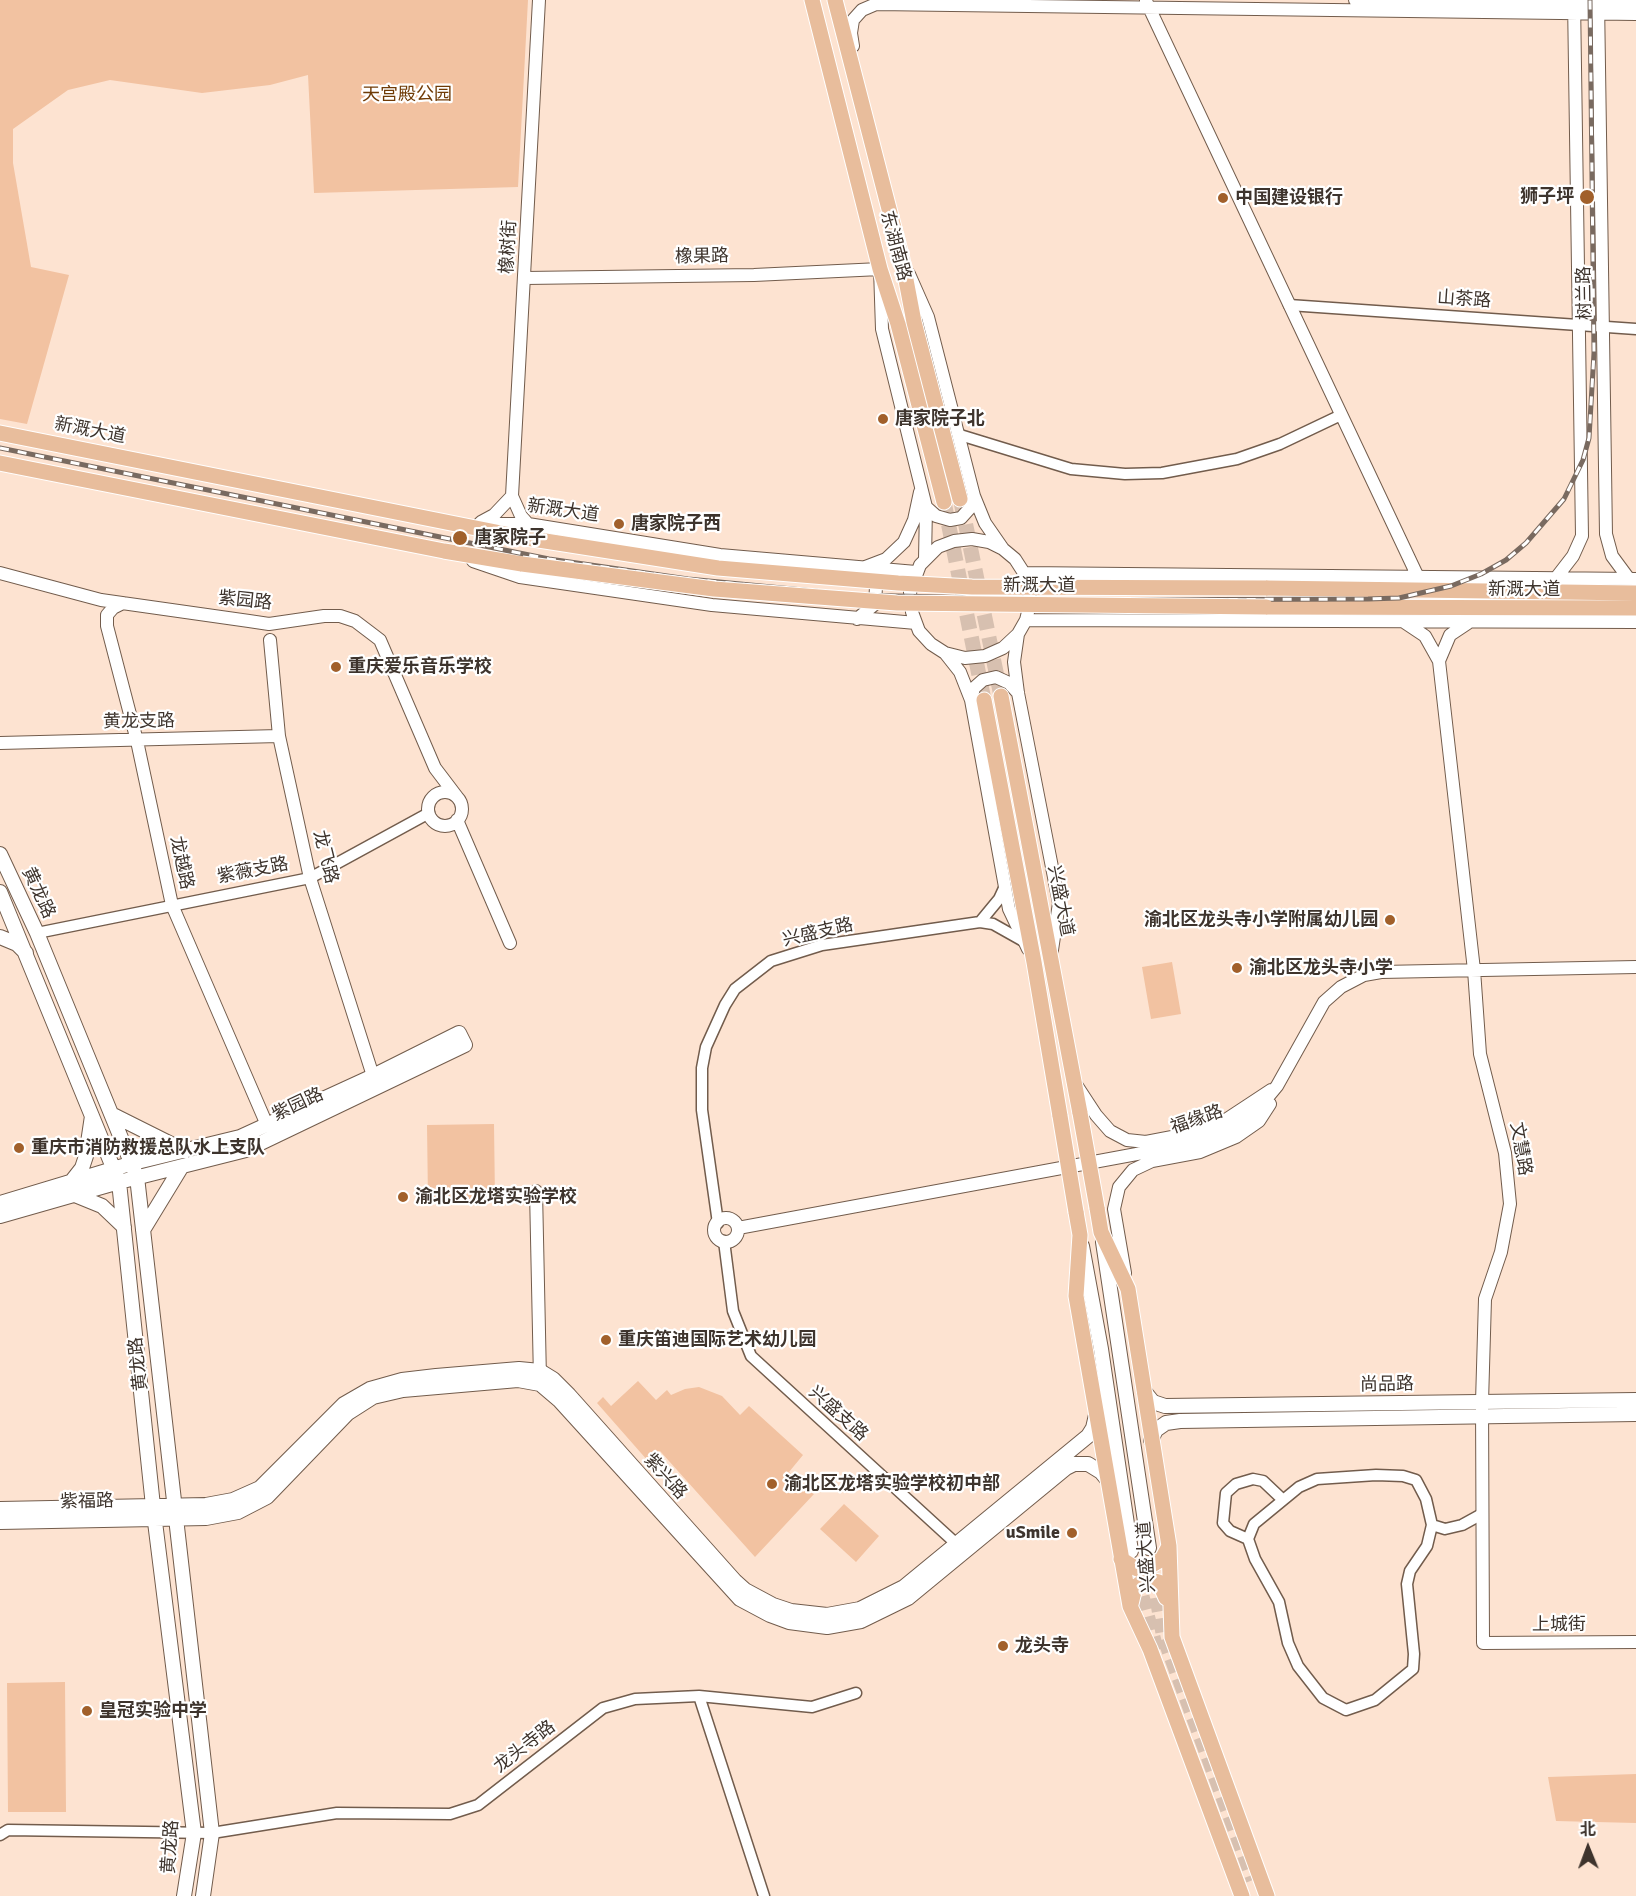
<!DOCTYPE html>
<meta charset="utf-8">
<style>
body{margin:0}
#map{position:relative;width:1636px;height:1896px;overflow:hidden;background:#fde3d1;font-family:Signika,"Noto Sans SC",sans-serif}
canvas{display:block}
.north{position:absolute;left:1558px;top:1818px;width:60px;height:60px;-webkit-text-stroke:4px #fff;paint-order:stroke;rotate:359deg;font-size:16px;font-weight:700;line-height:24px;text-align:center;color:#3e342d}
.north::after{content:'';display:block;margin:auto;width:21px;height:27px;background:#3e342d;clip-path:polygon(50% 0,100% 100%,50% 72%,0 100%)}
</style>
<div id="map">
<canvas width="1636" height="1896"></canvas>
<div class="north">北</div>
</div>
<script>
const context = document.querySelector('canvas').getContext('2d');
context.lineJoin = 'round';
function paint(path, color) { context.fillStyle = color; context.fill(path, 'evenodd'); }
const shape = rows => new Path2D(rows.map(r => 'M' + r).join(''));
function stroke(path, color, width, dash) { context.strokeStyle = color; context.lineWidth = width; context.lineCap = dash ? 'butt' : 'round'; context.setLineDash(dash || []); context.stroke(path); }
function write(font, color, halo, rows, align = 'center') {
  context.font = font + ' Signika,"Noto Sans SC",sans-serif'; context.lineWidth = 4.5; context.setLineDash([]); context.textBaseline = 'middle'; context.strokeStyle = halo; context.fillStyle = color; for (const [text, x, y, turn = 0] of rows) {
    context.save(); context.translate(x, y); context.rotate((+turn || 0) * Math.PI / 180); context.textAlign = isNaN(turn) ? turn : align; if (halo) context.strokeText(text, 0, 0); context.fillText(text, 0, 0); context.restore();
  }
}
paint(shape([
 [0,0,528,0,518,187,314,193,308,75,270,85,202,93,110,80,68,90,13,129,13,163,31,267,69,275,27,424,0,419],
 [1172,962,1181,1014,1151,1019,1142,967],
 [494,1124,495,1200,428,1201,427,1125],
 [638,1381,656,1400,667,1390,671,1395,685,1389,699,1387,722,1396,740,1415,749,1406,803,1455,789,1472,814,1494,755,1557,660,1451,648,1461,597,1403,603,1397,611,1406],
 [844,1504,879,1536,856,1562,820,1529],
 [65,1682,66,1812,8,1812,7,1683],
 [1636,1774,1636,1823,1556,1821,1548,1777]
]), '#f2c2a1');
stroke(shape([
 [1137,1576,1157,1650],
 [1153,1577,1163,1636,1253,1880]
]), '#d7c0b0', 14, [14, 7]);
stroke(shape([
 [944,502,984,700],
 [961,502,1001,696]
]), '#d7c0b0', 15, [15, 8]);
const minor = shape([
 [1289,305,1636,329],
 [960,435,1071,469,1125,474,1162,473,1237,459,1280,444,1341,415],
 [980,922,999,899,1005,886],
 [37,933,310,878,429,813],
 [718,1223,702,1110,702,1068,706,1047,725,1005,735,989,771,961,822,945,980,922,993,924,1025,942],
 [724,1241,733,1311,751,1356,962,1549],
 [1432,1525,1427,1546,1410,1571,1407,1584,1414,1654,1413,1669,1375,1700,1346,1710,1323,1698,1298,1666,1288,1643,1279,1602,1255,1559,1248,1539,1254,1524,1299,1487,1317,1479,1376,1475,1403,1476,1416,1480,1426,1499,1432,1525,1445,1529,1462,1525,1482,1514],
 [1248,1539,1230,1531,1223,1523,1226,1493,1236,1484,1253,1479,1263,1481,1282,1499],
 [699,1696,764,1896],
 [0,1835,8,1830,212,1833,337,1813,450,1814,478,1805,603,1708,635,1699,699,1696,812,1707,856,1693]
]);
const tertiary = shape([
 [1355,0,1636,3],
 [1598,0,1606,534,1612,556,1629,579],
 [1146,1,1417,575],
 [853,46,851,33,853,20,862,10,876,4,1636,14],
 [909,274,928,317,974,496,985,523,1003,549,1015,559,1024,573,1029,588,1030,604,1026,620,1018,634,1003,648,985,656,965,658,945,653,931,644,919,631,912,612,910,592,920,565,938,547,954,541,972,539,989,542,1003,549],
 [525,278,754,275,880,269,882,329,926,507,925,559],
 [512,496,539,0],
 [926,507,936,516,950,520,961,518,970,508,974,496],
 [481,522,494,515,512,496,521,516,528,524],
 [479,524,528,524,720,555,916,572],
 [473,561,520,577,712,605,916,623],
 [865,567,886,559,904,542,914,520,920,492],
 [0,573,101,600,249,621,269,624,324,616,340,616,355,621,380,640,435,768,457,797],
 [1024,573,1636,579],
 [1556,578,1573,556,1582,536,1574,0],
 [123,603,113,608,107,615,107,626,137,741,172,905,267,1125],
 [857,619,875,604,876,587,869,575],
 [1026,620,1636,622],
 [1404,622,1425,636,1439,661,1474,970,1480,1054,1505,1153,1510,1204,1501,1252,1485,1299,1482,1402,1483,1643,1636,1642],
 [1018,634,1014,662,1018,693,1059,903,1052,950],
 [270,640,279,736,310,878,373,1076],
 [945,653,960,672,971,700,1009,909,1028,949],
 [1439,661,1450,635,1468,623],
 [971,700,974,688,983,680,996,677,1009,683,1018,693],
 [0,743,279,736],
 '428 809a17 17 0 1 1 34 0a17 17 0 1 1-34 0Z',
 [457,820,510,943],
 [1077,1086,1096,1115,1110,1131,1127,1140,1146,1142,1193,1133,1227,1119,1271,1090],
 [536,1191,540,1379],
 '714 1230a12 12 0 1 1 24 0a12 12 0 1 1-24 0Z',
 [738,1228,1196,1143,1232,1129,1258,1109,1277,1086,1324,1002,1341,987,1364,975,1381,972,1636,967],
 [1125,1273,1114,1209,1119,1187,1133,1170,1152,1161,1200,1152,1236,1137,1259,1121,1270,1104]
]);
const secondary = shape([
 [0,854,37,933,137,1177,212,1833,203,1896],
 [0,892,119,1182,153,1506,194,1833,184,1896],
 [0,937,17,944,26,953],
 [113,1115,185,1151],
 [71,1182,82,1168,86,1156,92,1116],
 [75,1195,102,1206,124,1227],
 [0,1203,133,1163,240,1137,373,1076,459,1033,465,1045,246,1150,119,1182,0,1216],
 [143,1230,182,1166],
 [1103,1242,1149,1548],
 [1082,1246,1101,1349,1131,1551],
 [1144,1391,1153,1402,1165,1406,1636,1400],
 [1151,1440,1156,1430,1166,1423,1180,1421,1636,1414],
 [0,1509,206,1505,233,1500,260,1488,344,1404,370,1389,402,1380,436,1376,519,1369,540,1371,553,1379,569,1395,735,1581,745,1590,773,1605,791,1611,827,1615,860,1609,904,1587,1088,1436,1093,1428,1096,1415],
 [0,1522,206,1518,238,1512,267,1497,348,1413,373,1397,403,1390,518,1380,540,1384,560,1401,740,1599,770,1615,789,1622,827,1627,861,1621,908,1598,1066,1468,1074,1464,1088,1464,1101,1472,1110,1483]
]);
const primary = shape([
 [812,0,880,269,898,324,944,502],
 [835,0,902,259,914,322,960,499],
 [0,433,526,538],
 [0,463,444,551,522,564],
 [1266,588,1636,593],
 [1266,607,1636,608],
 [1001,696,1080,1113],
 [984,700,1034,962,1060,1116],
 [1097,1208,1101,1232,1128,1289,1169,1546,1172,1637,1267,1896],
 [1076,1212,1080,1235,1076,1296,1130,1606,1150,1649,1242,1896],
 [1121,1559,1137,1569,1147,1568,1162,1559,1169,1546],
 [1131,1604,1135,1587,1146,1579,1159,1582,1166,1598]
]);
stroke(minor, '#725c4c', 13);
stroke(tertiary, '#725c4c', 14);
stroke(secondary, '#725c4c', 16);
stroke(primary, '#fff', 17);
stroke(minor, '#fff', 10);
stroke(tertiary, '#fff', 12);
stroke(secondary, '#fff', 14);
stroke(primary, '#e8bd9c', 15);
const rail = shape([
 [0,448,549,559,688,579,855,595,1070,600,1368,599,1399,598,1451,586,1481,574,1506,560,1526,543,1564,499,1583,460,1589,438,1594,353,1590,0]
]);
stroke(rail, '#796a60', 5);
stroke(rail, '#fff', 3, [9]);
const primaryBridge = shape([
 [526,538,718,568,898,583,972,587,1266,588],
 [522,564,714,589,897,603,1266,607],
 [1080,1113,1097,1208],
 [1060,1116,1076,1212]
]);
stroke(primaryBridge, '#fff', 17, []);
stroke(primaryBridge, '#e8bd9c', 15);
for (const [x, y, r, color] of [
 [1587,197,8,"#a1602b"],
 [1223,198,6,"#a1602b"],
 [883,419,6,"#a1602b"],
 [619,524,6,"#a1602b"],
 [460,538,8,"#a1602b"],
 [336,667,6,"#a1602b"],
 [1390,920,6,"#a1602b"],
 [1237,968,6,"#a1602b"],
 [19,1148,6,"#a1602b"],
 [403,1197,6,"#a1602b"],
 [606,1340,6,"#a1602b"],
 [772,1484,6,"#a1602b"],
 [1072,1533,6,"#a1602b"],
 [1003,1646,6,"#a1602b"],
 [87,1711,6,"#a1602b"]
]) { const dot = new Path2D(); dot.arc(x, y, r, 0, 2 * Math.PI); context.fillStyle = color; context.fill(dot); stroke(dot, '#fff', 2); }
write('18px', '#703b06', '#fff', [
 ["天宫殿公园",407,95]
]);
write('bold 18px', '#3e342d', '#fff', [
 ["狮子坪",1574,197,"right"],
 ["中国建设银行",1235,198],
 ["唐家院子北",895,419],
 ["唐家院子西",631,524],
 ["唐家院子",474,538],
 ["重庆爱乐音乐学校",348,667],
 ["渝北区龙头寺小学附属幼儿园",1378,920,"right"],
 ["渝北区龙头寺小学",1249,968],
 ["重庆市消防救援总队水上支队",31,1148],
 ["渝北区龙塔实验学校",415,1197],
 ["重庆笛迪国际艺术幼儿园",618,1340],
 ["渝北区龙塔实验学校初中部",784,1484],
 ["uSmile",1060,1533,"right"],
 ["龙头寺",1015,1646],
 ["皇冠实验中学",99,1711]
], 'left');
write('18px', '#3e342d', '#fff', [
 ["东湖南路",895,246,75],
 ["橡树街",509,247,-87],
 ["橡果路",702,257,-1],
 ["树兰路",1585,293,-91],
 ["山茶路",1464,300,4],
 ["新溉大道",90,431,11],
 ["新溉大道",563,511,8],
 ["新溉大道",1039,586],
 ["新溉大道",1524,590],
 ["紫园路",245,601,6],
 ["黄龙支路",139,722,-1],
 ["龙飞路",325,857,76],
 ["龙越路",181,863,78],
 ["紫薇支路",253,871,-11],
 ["黄龙路",38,893,65],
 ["兴盛大道",1060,901,79],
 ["兴盛支路",818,933,-13],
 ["紫园路",298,1105,-25],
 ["福缘路",1197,1120,-19],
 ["文慧路",1520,1149,80],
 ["黄龙路",139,1364,-96],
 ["尚品路",1387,1385,-1],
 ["兴盛支路",838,1414,42],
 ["紫兴路",665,1477,48],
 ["紫福路",87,1502,-1],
 ["兴盛大道",1147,1557,-94],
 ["上城街",1559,1625],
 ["龙头寺路",525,1747,-38],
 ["黄龙路",171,1847,-86]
]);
</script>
